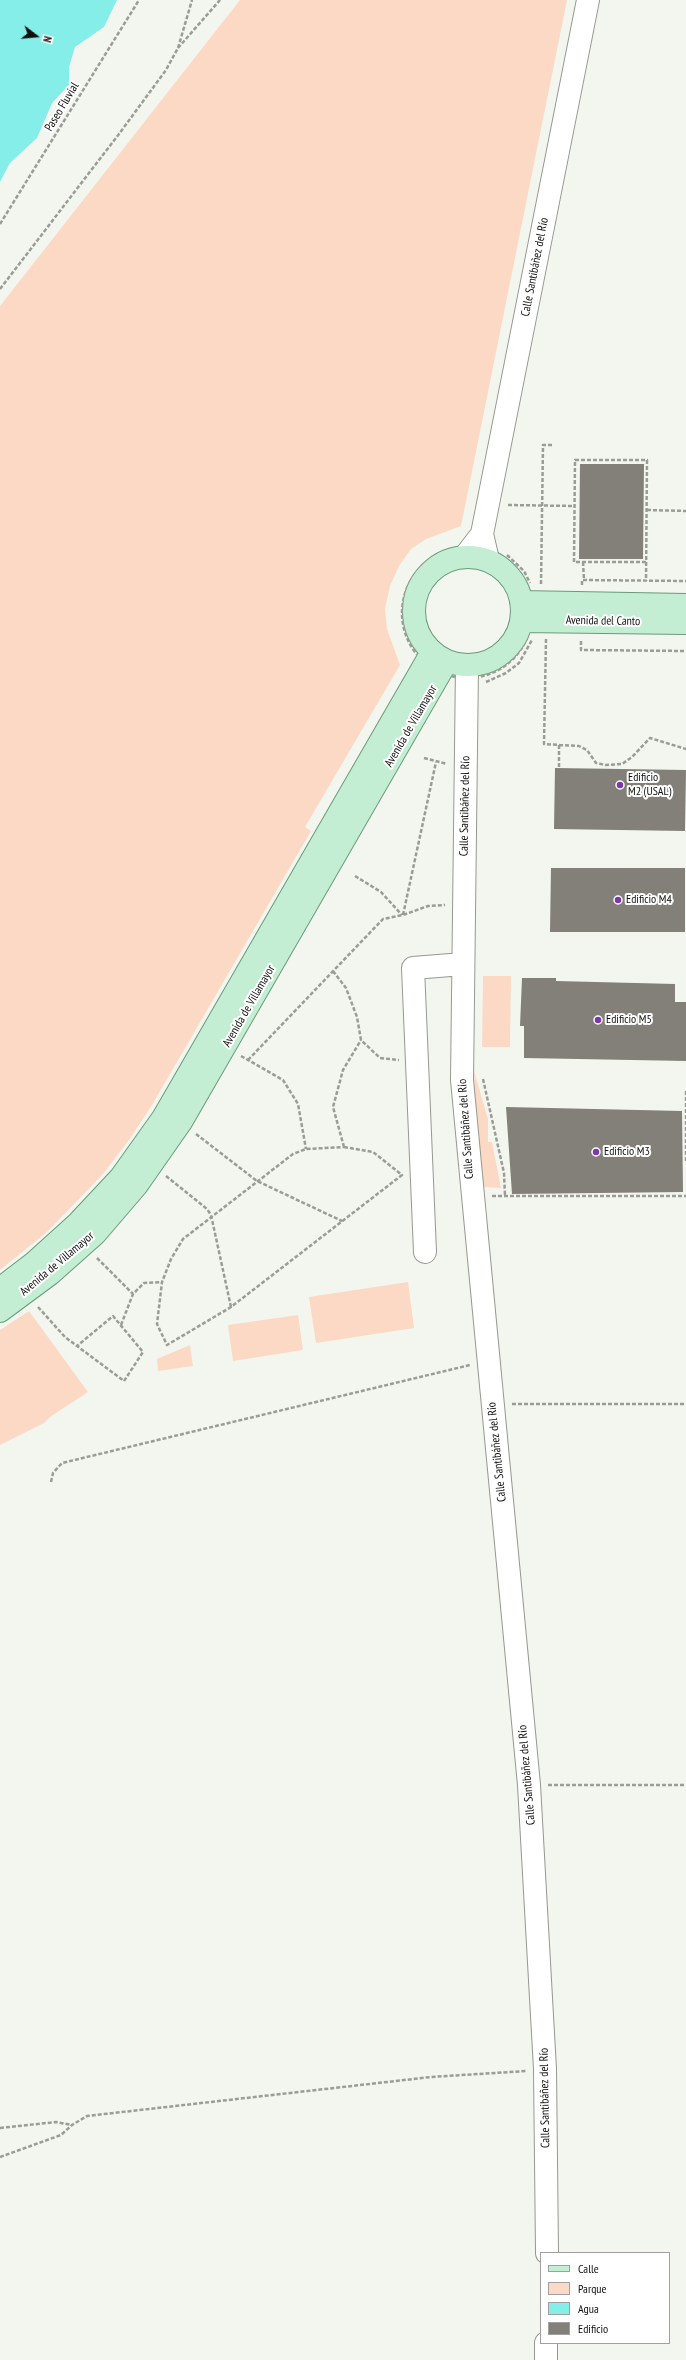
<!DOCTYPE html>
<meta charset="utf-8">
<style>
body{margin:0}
#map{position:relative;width:686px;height:2360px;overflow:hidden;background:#f3f6ee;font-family:"PT Sans Narrow",sans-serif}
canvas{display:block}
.legend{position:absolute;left:540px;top:2252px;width:130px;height:92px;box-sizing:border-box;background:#fff;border:1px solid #9fa09f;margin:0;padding:5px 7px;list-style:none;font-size:12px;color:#10110f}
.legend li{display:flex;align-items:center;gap:8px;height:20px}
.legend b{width:20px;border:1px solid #9fa09f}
.north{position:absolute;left:16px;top:16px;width:40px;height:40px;-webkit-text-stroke:3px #fff;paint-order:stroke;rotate:106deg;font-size:11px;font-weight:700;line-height:16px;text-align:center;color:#10110f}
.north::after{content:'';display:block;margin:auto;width:14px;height:18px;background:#10110f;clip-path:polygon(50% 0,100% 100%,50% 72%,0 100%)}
</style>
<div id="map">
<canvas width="686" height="2360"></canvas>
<ul class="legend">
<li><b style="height:5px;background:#c3eed3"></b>Calle</li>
<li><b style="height:11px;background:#fcd9c4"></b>Parque</li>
<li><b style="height:11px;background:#85eee9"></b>Agua</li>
<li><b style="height:11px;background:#828079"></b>Edificio</li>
</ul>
<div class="north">N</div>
</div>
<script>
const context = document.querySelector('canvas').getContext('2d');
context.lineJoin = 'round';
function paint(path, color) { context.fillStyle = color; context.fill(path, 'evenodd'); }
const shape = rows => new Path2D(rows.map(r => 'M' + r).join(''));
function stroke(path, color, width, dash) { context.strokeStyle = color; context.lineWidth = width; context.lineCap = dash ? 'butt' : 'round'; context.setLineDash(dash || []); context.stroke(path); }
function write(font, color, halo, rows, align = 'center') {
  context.font = font + ' "PT Sans Narrow",sans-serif'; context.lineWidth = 4; context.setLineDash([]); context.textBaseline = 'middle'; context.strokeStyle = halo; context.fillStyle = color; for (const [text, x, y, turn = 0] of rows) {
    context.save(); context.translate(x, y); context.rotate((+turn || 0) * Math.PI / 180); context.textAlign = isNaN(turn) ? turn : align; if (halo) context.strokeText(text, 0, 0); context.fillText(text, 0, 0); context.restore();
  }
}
paint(shape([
 [240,0,567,0,461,526,426,539,411,549,399,566,390,586,385,609,387,629,400,665,305,827,311,831,152,1105,129,1140,103,1174,47,1232,0,1270,0,306],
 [483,976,511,976,510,1047,482,1047],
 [474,1071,488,1119,488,1142,492,1142,501,1188,484,1187,475,1106],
 [408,1282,414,1328,316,1343,309,1297],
 [29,1311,88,1392,50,1417,44,1423,0,1445,0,1330],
 [298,1315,303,1350,233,1361,228,1325],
 [190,1345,193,1366,158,1371,157,1359]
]), '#fcd9c4');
paint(shape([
 [0,0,117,0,104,27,75,47,69,67,69,85,52,103,37,138,10,163,0,182]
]), '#85eee9');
paint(shape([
 [580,464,644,464,643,559,579,559],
 [555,768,686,770,685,831,554,829],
 [551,868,685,868,685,932,550,932],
 [522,978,556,978,556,981,675,984,675,1002,686,1002,686,1061,524,1058,524,1026,520,1026],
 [506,1107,682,1111,683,1192,512,1194]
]), '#828079');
const minor = shape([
 [465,556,482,534],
 [488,560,482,534,588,0],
 [467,665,462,1080,529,1785,545,2069,547,2253],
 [425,1252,413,968,463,964],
 [546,2360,546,2343]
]);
const major = shape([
 '414 611a54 54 0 1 1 108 0a54 54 0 1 1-108 0Z',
 [521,602,686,605],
 [521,621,686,623],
 [0,1289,35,1262,77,1224,121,1177,163,1118,432,652],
 [0,1311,50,1274,95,1234,137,1185,181,1122,447,661]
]);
stroke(minor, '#969892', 24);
stroke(major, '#6a9a7c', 24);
stroke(shape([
 [178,48,220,0],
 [0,224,139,0],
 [0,289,119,134,166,70,178,48,192,0],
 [508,505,575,506],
 [647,510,686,511],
 '402 613a65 65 0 1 1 130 0a65 65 0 1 1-130 0Z',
 [507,555,524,571,530,583],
 [583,562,584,580],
 [646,562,574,562,575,460,647,460,646,581],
 [541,584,543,445,554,445],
 [582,585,582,580,686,581],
 [546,639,544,744,559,745,559,767],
 [581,641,581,650,686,651],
 [486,682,506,673,519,663,532,640],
 [559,745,579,746,587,750,596,763,606,765,622,764,632,757,650,738,686,749],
 [424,758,447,764],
 [355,876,381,892,402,915],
 [403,915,436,762],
 [333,971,346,988,357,1017,361,1040,380,1058,399,1060],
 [241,1056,283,1080,298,1104,306,1149],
 [248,1060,383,919,403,915,428,906,445,905],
 [483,1079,504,1173,505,1196],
 [686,1091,686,1162],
 [196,1134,257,1181,342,1221],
 [344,1147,373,1152,402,1175,231,1307,167,1345,157,1324,162,1282,171,1259,183,1239,293,1154,306,1149,344,1147],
 [344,1147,333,1107,343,1070,361,1040],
 [166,1176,207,1209,211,1215,231,1307],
 [492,1196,686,1196],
 [97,1258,133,1294],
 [38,1307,65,1337,77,1346,124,1381,143,1352,113,1316,77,1346],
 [121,1325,133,1294,144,1283,162,1282],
 [512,1404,686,1404],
 [51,1482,53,1473,62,1463,470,1365],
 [548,1785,686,1785],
 [0,2128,56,2122,72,2125],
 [0,2157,61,2135,72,2125,87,2116,431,2077,526,2071]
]), '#9a9c96', 2.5, [4, 2]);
stroke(minor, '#fff', 22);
stroke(major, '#c3eed3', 22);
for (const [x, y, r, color] of [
 [620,785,4,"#7c38ab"],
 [618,900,4,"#7c38ab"],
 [598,1020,4,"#7c38ab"],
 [596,1152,4,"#7c38ab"]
]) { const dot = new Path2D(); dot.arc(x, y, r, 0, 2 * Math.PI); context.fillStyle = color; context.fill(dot); stroke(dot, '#fff', 1.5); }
write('12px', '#10110f', '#fff', [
 ["Paseo Fluvial",62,107,-59],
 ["Calle Santibáñez del Río",535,267,-79],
 ["Avenida del Canto",603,621,1],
 ["Avenida de Villamayor",411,726,-60],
 ["Calle Santibáñez del Río",465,806,-89],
 ["Avenida de Villamayor",249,1006,-60],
 ["Calle Santibáñez del Río",466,1129,-94],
 ["Avenida de Villamayor",57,1264,-40],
 ["Calle Santibáñez del Río",497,1452,-96],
 ["Calle Santibáñez del Río",527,1775,-95],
 ["Calle Santibáñez del Río",545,2098,-91]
]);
write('12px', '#10110f', '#fff', [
 ["Edificio",628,778],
 ["M2 (USAL)",628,792],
 ["Edificio M4",626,900],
 ["Edificio M5",606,1020],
 ["Edificio M3",604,1152]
], 'left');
</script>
